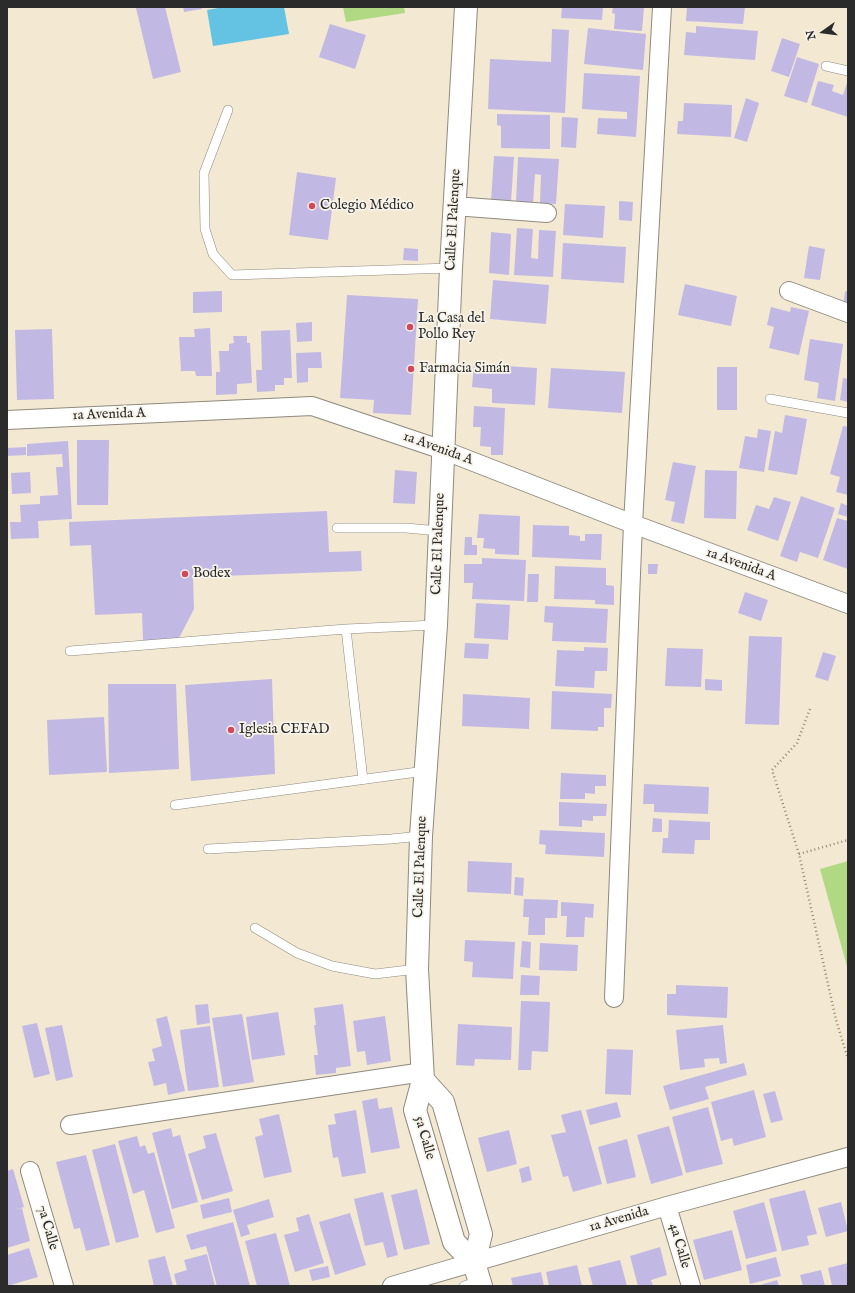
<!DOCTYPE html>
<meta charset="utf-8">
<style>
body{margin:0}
#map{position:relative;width:855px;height:1293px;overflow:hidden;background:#f3e8d2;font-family:"IM FELL English",serif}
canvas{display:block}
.frame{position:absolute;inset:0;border:8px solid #2b2b2b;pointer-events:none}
.north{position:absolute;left:803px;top:12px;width:40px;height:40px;-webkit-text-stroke:3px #f7f3e8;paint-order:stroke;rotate:256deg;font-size:11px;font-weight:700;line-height:16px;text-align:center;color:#2b2b2b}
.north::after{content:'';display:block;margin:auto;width:14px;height:18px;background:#2b2b2b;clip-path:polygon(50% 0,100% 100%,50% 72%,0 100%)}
</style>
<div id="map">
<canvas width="855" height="1293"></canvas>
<div class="frame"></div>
<div class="north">N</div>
</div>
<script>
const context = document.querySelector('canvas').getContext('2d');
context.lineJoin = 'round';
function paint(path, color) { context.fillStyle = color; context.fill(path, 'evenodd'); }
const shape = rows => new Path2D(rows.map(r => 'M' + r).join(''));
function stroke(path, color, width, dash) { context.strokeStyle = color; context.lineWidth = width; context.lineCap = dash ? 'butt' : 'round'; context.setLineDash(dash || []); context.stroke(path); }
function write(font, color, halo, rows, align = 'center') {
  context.font = font + ' "IM FELL English",serif'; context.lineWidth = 3.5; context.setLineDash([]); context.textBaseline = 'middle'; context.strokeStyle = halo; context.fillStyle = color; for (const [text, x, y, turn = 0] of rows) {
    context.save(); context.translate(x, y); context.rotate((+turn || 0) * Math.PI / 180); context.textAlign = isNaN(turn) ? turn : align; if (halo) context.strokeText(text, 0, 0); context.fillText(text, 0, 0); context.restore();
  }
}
paint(shape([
 [343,7,404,7,405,13,346,22],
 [848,861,848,970,820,869]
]), '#b1d983');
paint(shape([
 [224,7,284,7,289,34,213,46,207,10]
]), '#64c3e3');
paint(shape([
 [140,7,165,7,181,72,153,79,136,8],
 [183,7,201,7,202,9,184,12],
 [562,7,603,7,602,20,561,18],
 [613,7,644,7,642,31,614,29,615,14,612,13],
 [687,7,745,7,743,24,686,21],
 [330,24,366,35,355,69,319,57],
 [696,26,758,31,755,60,684,55,686,32,696,33],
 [588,28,646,34,643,70,584,64],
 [552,29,569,30,565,113,488,109,490,59,551,62],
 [782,38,800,44,789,77,771,71],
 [797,57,819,64,807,103,784,96],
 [584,73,640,76,636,137,597,134,598,118,627,119,627,112,582,109],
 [848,80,848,117,811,105,818,81,834,85,832,91,843,95],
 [746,98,759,103,747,142,734,138],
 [684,103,732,105,731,137,677,134,678,121,683,121],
 [497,114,550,115,550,149,501,148,501,126,497,125],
 [562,117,578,118,576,148,561,147],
 [494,156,514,157,511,202,491,201],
 [518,157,559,159,556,204,540,203,541,175,535,174,533,203,516,202],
 [297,172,336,178,328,240,289,235],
 [619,201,633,202,632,221,619,220],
 [565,204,605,206,603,238,563,235],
 [517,228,533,229,531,258,538,259,539,230,556,231,553,277,514,275],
 [491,232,511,234,509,275,489,273],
 [563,243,626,247,624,283,561,279],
 [809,246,825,249,820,280,804,278],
 [404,248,418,249,418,261,403,260],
 [493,280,549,285,546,324,490,319],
 [685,284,737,296,731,326,678,315],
 [222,291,222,312,193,313,193,292],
 [845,291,848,292,848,310,843,309],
 [347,295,418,299,411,415,373,413,374,400,340,398],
 [771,307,790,312,791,307,809,311,799,355,769,348,774,327,767,325],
 [312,322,312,341,297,342,296,323],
 [210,328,212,376,196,376,195,371,181,371,179,337,195,337,194,329],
 [52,329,54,399,17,400,15,330],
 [290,330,292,378,284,378,284,385,275,385,275,391,257,392,256,370,262,370,261,331],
 [233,336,247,336,247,343,250,343,252,383,237,384,237,394,216,395,216,372,220,372,219,351,229,351,229,344,234,343],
 [810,339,843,344,835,401,817,398,819,383,804,380],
 [321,352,322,368,308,368,308,382,297,383,296,353],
 [474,364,537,368,535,405,492,403,492,389,472,387],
 [717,367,737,367,737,410,717,410],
 [551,368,625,372,622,413,548,408],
 [843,378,848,379,848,402,840,400],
 [474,406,505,408,503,455,491,455,491,447,480,446,481,427,473,427],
 [785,415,807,419,797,475,768,470,775,431,782,433],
 [843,426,848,427,848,495,836,492,840,477,830,474],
 [758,429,771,431,764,472,739,468,745,436,757,438],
 [77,440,109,440,108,505,77,505],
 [68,441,72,519,38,521,39,538,11,539,10,522,21,522,20,505,40,504,40,496,58,495,56,467,63,467,62,454,27,456,27,444],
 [26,447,26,455,7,456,7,448],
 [673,462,696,466,684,524,671,521,675,502,665,500],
 [395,470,417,472,415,504,393,503],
 [705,470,737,471,736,519,704,518],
 [30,472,31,493,12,494,11,473],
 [801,496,835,508,818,558,800,552,797,562,780,556],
 [774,497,791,502,778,541,747,530,756,505,769,509],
 [841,503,848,506,848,517,838,514],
 [327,511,329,552,361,551,362,571,193,577,194,609,178,640,143,641,142,613,95,615,91,545,70,546,69,522],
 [479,514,520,516,519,555,495,554,495,549,483,548,484,538,477,538],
 [837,518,848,521,848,569,823,560],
 [533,525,569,526,569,535,580,536,580,541,585,541,585,534,602,534,601,560,532,557],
 [465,537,472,537,472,545,477,545,477,555,464,555],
 [482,558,526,560,524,601,472,599,473,583,464,583,464,564,482,564],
 [648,564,658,564,657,574,648,574],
 [555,566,606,568,606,585,614,586,614,605,595,604,595,600,554,599],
 [528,574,539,574,538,602,527,602],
 [745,592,768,600,761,621,738,613],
 [476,603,510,605,508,640,474,638],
 [545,606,608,609,606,643,552,641,553,623,544,622],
 [749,636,782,637,779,725,745,724],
 [465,643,489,644,488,659,464,658],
 [584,647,608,648,607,671,595,671,594,688,555,686,557,650,584,651],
 [667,648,703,649,701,687,665,686],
 [823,652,836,656,828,681,815,677],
 [272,679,275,774,191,781,185,685],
 [705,679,722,680,722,691,705,690],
 [108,684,176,684,179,769,109,773],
 [552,691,612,694,611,708,604,708,604,727,598,727,598,731,551,729],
 [463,694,530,698,529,729,462,726],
 [104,717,107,772,49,775,47,720],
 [561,773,606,775,606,786,595,786,595,794,585,793,585,799,560,799],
 [644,784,709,787,708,814,654,812,654,804,643,804],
 [559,802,607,804,606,816,593,816,593,821,582,820,582,827,559,826],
 [653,818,662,819,662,832,652,832],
 [669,820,710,822,710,840,695,840,694,854,662,853,663,838,668,838],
 [540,830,605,833,604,857,545,854,546,845,539,844],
 [468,861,512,863,511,894,467,892],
 [515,877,524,878,523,896,514,895],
 [524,899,558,900,557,918,545,918,545,935,528,935,529,917,523,917],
 [561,902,594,904,593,918,585,917,584,937,566,937,567,916,561,916],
 [465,940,515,942,513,979,472,977,473,962,464,961],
 [522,941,531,942,530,968,520,967],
 [540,943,578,945,577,971,539,970],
 [521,975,540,976,539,995,520,995],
 [676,985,728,987,727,1018,667,1015,667,994,676,994],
 [521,1001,550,1002,548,1052,532,1051,531,1070,518,1070],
 [208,1004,210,1023,197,1025,195,1005],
 [343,1004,351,1066,336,1068,336,1073,316,1075,314,1055,318,1055,314,1025,316,1025,314,1008],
 [278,1012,285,1055,252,1060,246,1017],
 [242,1014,254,1082,223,1087,212,1018],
 [167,1016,185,1091,168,1095,166,1083,154,1086,148,1062,155,1061,152,1049,162,1046,156,1019],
 [385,1016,391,1061,367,1065,365,1051,357,1052,353,1021],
 [37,1023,50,1074,34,1078,22,1026],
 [458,1024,512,1027,511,1060,475,1059,474,1066,456,1065],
 [62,1025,73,1077,56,1081,45,1028],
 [723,1025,727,1063,720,1064,719,1058,704,1059,705,1067,680,1070,676,1030],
 [210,1026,219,1087,188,1091,180,1030],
 [607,1049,633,1050,631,1095,605,1094],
 [744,1063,747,1075,705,1087,709,1099,670,1110,663,1086],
 [754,1090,766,1137,734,1146,732,1138,721,1141,711,1102],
 [775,1091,783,1120,771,1123,763,1094],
 [377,1098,379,1109,392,1107,400,1148,371,1153,362,1101],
 [617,1102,621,1117,590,1125,586,1110],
 [708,1107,723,1164,686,1173,672,1117],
 [356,1110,366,1173,342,1177,338,1157,333,1158,328,1125,336,1124,334,1114],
 [581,1110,602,1184,573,1192,568,1176,563,1177,551,1135,566,1132,561,1115],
 [279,1114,292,1172,264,1178,255,1137,263,1135,259,1119],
 [669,1126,683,1175,651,1184,637,1135],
 [171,1128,173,1137,180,1135,198,1202,172,1209,152,1133],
 [509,1130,517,1164,487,1172,478,1138],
 [216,1133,233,1191,202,1200,188,1154,206,1148,203,1136],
 [137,1136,140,1147,145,1145,148,1154,154,1152,175,1228,156,1233,144,1190,133,1194,118,1141],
 [627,1139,636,1177,607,1184,598,1147],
 [115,1144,139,1237,116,1243,92,1150],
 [86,1155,110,1245,86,1251,80,1228,74,1229,56,1162],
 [529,1166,532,1180,522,1183,519,1169],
 [13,1169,24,1207,14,1210,22,1208,30,1241,7,1248,7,1171],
 [417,1189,430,1244,404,1250,391,1195],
 [805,1190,817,1234,807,1236,809,1245,782,1251,769,1199],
 [383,1192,398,1255,387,1258,383,1242,365,1246,354,1199],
 [229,1198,232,1212,203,1219,200,1205],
 [269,1199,274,1217,247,1225,250,1234,241,1237,233,1210],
 [764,1202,777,1251,746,1259,733,1211],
 [841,1202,848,1231,826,1237,818,1208],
 [350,1213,366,1265,335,1275,319,1222],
 [309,1214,324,1263,295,1272,284,1235,299,1231,296,1218],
 [233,1222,250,1286,217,1286,206,1246,191,1250,186,1235],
 [732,1230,742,1270,704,1280,693,1240],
 [276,1233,290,1286,257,1286,245,1241],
 [660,1247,667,1275,651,1280,653,1286,638,1286,630,1256],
 [29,1248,38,1277,7,1286,7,1255],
 [207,1254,215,1286,177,1286,174,1274,187,1270,184,1260],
 [165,1256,173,1286,154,1286,148,1260],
 [776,1257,781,1276,750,1284,746,1265],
 [620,1260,627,1286,593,1286,588,1268],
 [848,1263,848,1286,832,1286,828,1268],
 [577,1265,582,1286,549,1286,546,1272],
 [328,1266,330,1277,312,1281,309,1270],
 [821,1270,825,1286,803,1286,800,1275],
 [541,1272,544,1286,513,1286,511,1278],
 [777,1280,779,1286,757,1286]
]), '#c1b9e4');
const lane = shape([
 [826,66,848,71],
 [228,110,204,173,205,229,213,254,232,275,451,268],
 [770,399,848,413],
 [337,528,406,528,439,531],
 [346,629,363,780],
 [70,651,346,629,436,625],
 [175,805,425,771],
 [208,849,391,839,421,836],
 [255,928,297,953,332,966,375,974,417,969],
 [464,1286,479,1281]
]);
const street = shape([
 [454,206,547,213],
 [789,291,848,313],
 [7,420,312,406,443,450,633,524,848,604],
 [614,998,633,524,662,7],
 [70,1125,423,1072],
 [30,1171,64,1286],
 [667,1206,691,1286],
 [392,1286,667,1206,848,1157]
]);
const secondary = shape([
 [466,7,451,268,436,625,421,836,417,969,423,1080,415,1110,454,1242,474,1263,481,1286],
 [423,1080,443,1102,481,1234,474,1263]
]);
stroke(lane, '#8f8a7e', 10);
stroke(street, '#8f8a7e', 20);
stroke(secondary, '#8f8a7e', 24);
stroke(shape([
 [810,709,797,743,772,770,799,854,836,1020,848,1059],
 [799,854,848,840]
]), '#8f8a7e', 2.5, [1, 3]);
stroke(lane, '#fff', 9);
stroke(street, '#fff', 18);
stroke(secondary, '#fff', 22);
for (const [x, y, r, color] of [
 [312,206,4,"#d1495b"],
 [410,327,4,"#d1495b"],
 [411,369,4,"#d1495b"],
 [185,574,4,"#d1495b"],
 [231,730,4,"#d1495b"]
]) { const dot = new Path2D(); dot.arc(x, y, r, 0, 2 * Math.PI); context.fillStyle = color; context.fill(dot); stroke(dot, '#f7f3e8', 1.5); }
write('14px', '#2b2b2b', '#f7f3e8', [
 ["Colegio Médico",320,206],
 ["La Casa del",418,319],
 ["Pollo Rey",418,335],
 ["Farmacia Simán",419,369],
 ["Bodex",193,574],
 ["Iglesia CEFAD",239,730]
], 'left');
write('14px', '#2b2b2b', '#f7f3e8', [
 ["Calle El Palenque",454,220,-87],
 ["1a Avenida A",109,415,-2],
 ["1a Avenida A",438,449,20],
 ["Calle El Palenque",439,544,-88],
 ["1a Avenida A",741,565,20],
 ["Calle El Palenque",421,867,-88],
 ["5a Calle",424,1138,74],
 ["1a Avenida",619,1220,-16],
 ["7a Calle",47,1228,74],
 ["4a Calle",679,1246,74]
]);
</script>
